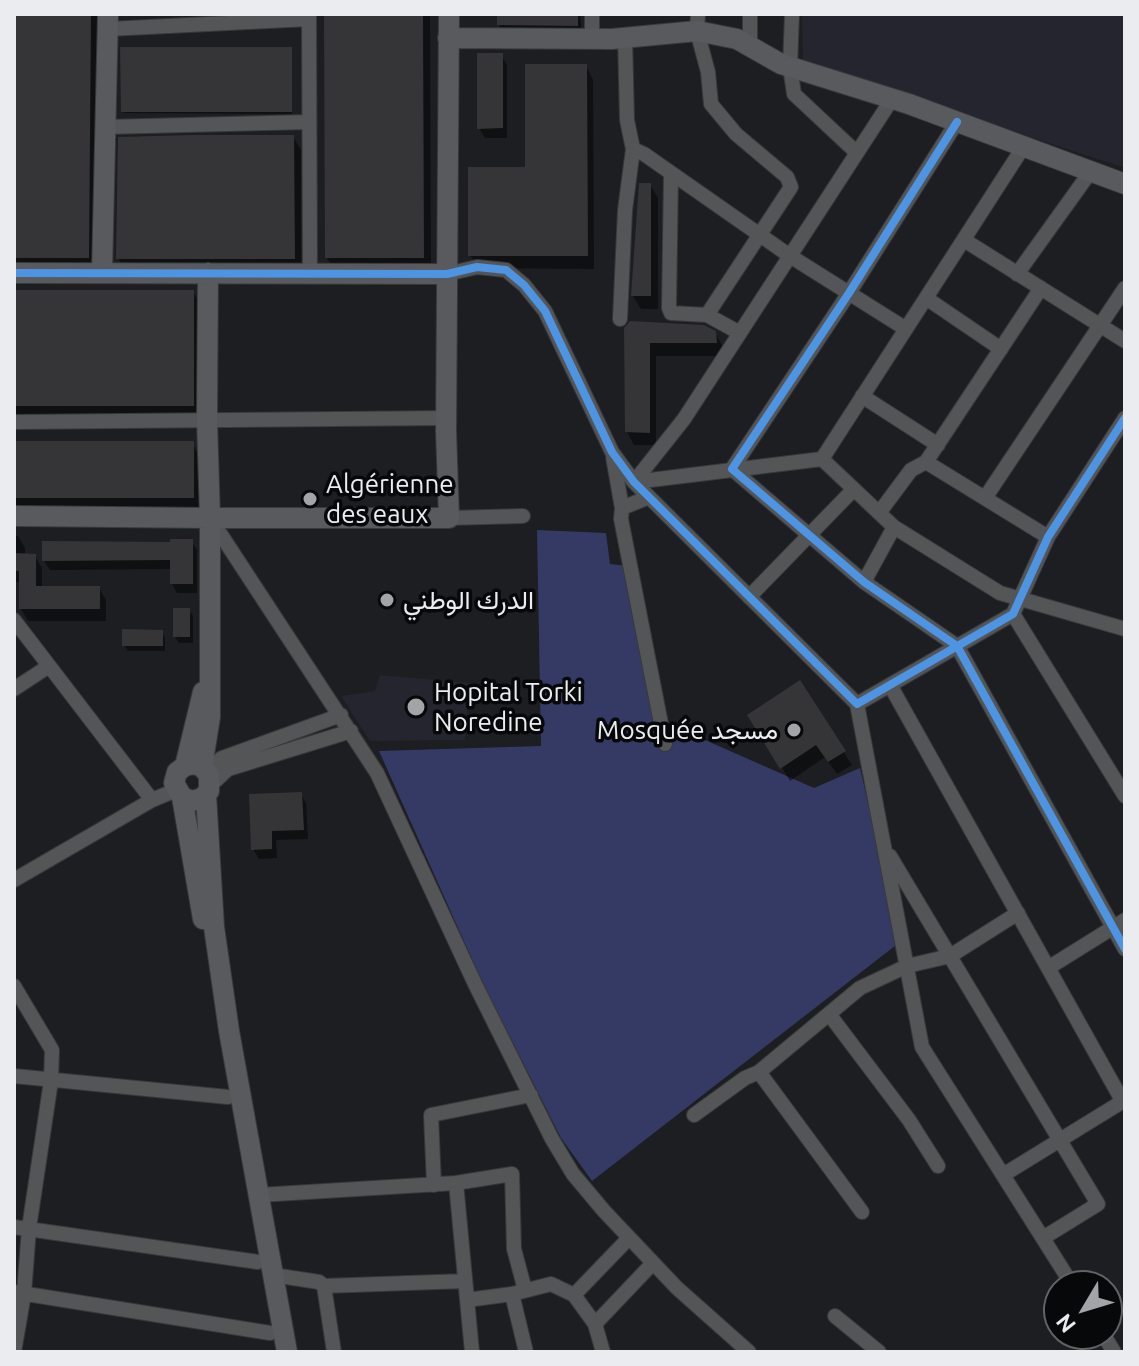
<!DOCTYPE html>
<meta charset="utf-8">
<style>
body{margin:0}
#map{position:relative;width:1139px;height:1366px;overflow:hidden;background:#1d1e21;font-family:Ubuntu,sans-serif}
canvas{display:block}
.frame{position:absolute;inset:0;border:16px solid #ebecef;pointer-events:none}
.north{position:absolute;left:1043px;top:1270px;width:80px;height:80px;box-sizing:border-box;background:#070809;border:2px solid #626365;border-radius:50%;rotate:232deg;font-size:22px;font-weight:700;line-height:32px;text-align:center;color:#ebecef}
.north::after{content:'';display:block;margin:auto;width:28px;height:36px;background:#a3a4a7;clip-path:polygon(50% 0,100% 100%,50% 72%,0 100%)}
</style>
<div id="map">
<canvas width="1139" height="1366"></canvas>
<div class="frame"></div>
<div class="north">N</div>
</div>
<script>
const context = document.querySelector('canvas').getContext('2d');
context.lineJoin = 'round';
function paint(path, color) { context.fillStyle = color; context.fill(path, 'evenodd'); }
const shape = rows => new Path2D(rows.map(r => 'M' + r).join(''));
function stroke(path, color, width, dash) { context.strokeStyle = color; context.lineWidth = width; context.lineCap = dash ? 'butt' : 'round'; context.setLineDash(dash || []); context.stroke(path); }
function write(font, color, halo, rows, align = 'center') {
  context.font = font + ' Ubuntu,Vazirmatn,sans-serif'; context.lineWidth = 7; context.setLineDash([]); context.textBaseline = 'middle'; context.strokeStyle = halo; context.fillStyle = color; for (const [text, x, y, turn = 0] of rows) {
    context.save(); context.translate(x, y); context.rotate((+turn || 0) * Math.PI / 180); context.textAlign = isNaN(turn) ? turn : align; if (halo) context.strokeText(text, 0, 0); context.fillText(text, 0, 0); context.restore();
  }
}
paint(shape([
 [802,14,1125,14,1125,168,803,63],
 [380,675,470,683,465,740,370,741,341,696,375,691]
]), '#24252e');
paint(shape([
 [537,530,606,533,610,564,628,566,659,712,671,725,814,788,860,768,900,942,592,1181,561,1138,484,986,379,751,541,746]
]), '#353a64');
paint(shape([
 [14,14,97,14,96,271,14,271],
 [326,14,430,14,431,271,335,271,327,258],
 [540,14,580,14,582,34,504,34,499,25,540,17],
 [291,49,292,114,124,113,123,111],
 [501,55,507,65,507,138,485,138,479,128],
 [586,66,593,80,594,269,478,268,470,255,527,169],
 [293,137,301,150,301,271,126,271,118,258],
 [650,185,658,198,658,309,641,309,633,296],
 [14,292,193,292,201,305,201,419,14,419],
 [626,329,715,333,723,347,723,356,656,356,656,445,634,445,627,432],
 [14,443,192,443,200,457,200,511,14,510],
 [14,536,18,536,25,548,25,555,35,556,42,568,42,588,99,588,106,600,106,621,28,621,21,609,21,582,14,582],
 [191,541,197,550,197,593,177,593,172,584,172,569,50,570,44,561],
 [189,610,193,616,193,643,179,643,175,637],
 [162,632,165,638,165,651,128,651,124,645],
 [799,683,852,765,837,774,825,757,790,781,750,715],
 [301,794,306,803,308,839,276,840,277,858,259,859,253,849]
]), '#0007');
paint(shape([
 [14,14,91,14,89,258,14,258],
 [324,14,423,14,424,258,325,258],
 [544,14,578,14,578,26,497,25,497,15],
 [120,47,292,47,292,112,121,112],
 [477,53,503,53,503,128,477,129],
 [525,64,587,64,588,256,468,256,468,167,525,167],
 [192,135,294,135,295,259,116,259,118,137],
 [639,183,651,183,651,296,631,296],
 [14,290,194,290,194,406,14,406],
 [630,321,704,325,716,331,717,343,650,343,650,433,625,432,624,328],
 [14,441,194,441,194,498,14,498],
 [170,539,193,539,193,584,170,584,170,560,42,561,42,541,170,542],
 [14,553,36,554,36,586,100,586,100,609,19,609,19,571,14,571],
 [173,608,190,608,190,637,173,637],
 [122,629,163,630,163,646,122,646],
 [800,680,846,751,828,762,816,745,780,769,747,715],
 [302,792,304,830,272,831,272,849,251,850,249,794]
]), '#353538');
const street = shape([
 [309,14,310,274],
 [698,14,697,31,708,72,711,104,736,134,787,177,791,187,707,315],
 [750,14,750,47],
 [792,14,790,67,794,94,857,153],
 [108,29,309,19],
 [592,39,592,14],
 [892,99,684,419,634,482,822,459,1024,146],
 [957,122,849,293,732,469,864,582,957,646,1125,949],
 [105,127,309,122],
 [633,149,644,154,790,256,906,329],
 [671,175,669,308,671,313,707,315,740,333],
 [964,240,1125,341],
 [447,274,477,267,506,270,524,285,545,311,612,452,634,482,857,704,1013,614,1048,537,1125,418],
 [1017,274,1091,171],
 [1041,288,926,462,1048,537],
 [926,298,1001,349],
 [620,319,625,210,633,149,627,120,625,37],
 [862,396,938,445],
 [14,422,446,418],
 [613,457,622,508],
 [822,459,894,527,1000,593,1125,629],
 [649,497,622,508,621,519,665,744],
 [985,498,1125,288],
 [879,513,911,470,926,462],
 [210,518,377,773,475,984,552,1139,573,1174,604,1211,677,1288,749,1352],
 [449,518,523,516],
 [864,582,894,527],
 [749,597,854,489],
 [1013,614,1125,796],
 [14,620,152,800],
 [890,685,1123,1102],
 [14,689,49,666],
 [857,704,922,1047,1073,1286],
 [207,770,222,758,341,715],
 [211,785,228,769,351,731],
 [890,856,1098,1204,1043,1238],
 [14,880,152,800,176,790],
 [1048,968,1125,920],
 [14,986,52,1050,51,1081,29,1228,24,1294,14,1352],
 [829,1014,909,1120,938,1166],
 [759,1072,862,1212],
 [14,1076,228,1097],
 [694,1115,745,1078,759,1072,860,988,907,966,950,956,1018,913],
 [1003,1175,1125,1100],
 [456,1183,512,1174,514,1249,525,1290],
 [434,1185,431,1115,531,1095],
 [259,1195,456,1183,472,1352],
 [14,1227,258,1262],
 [273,1275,319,1282,324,1286,465,1281],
 [324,1286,334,1352],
 [14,1292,270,1333],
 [574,1295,629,1238],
 [467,1300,512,1294],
 [835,1316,879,1352],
 [595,1324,653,1263],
 [1103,1334,1114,1352],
 [526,1352,512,1294,551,1284,574,1295,595,1324,603,1352]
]);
const secondary = shape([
 [448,38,612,39,697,31,737,39,781,64,909,104,1125,184],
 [14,273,447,274],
 [102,273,108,14],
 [208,273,207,420,210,518,449,518,446,431,449,14],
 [14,516,210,518,210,717,202,767],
 [185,766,194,764,202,767,209,775,209,791,202,798,192,801,182,797,174,783,177,772,185,766,203,692],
 [206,795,214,927,229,1031,287,1352],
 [182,797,203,919]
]);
stroke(street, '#38393b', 16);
stroke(secondary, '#38393b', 22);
stroke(street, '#545557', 14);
stroke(secondary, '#595a5d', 20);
stroke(shape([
 [957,122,849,293,732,469,864,582,957,646,1125,949],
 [14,273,447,274,477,267,506,270,524,285,545,311,612,452,634,482,857,704,1013,614,1048,537,1125,418]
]), '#4d94e3', 8);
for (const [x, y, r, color] of [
 [310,499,8,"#a3a4a7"],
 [387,600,8,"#a3a4a7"],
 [416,707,10,"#a3a4a7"],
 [794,730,8,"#a3a4a7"]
]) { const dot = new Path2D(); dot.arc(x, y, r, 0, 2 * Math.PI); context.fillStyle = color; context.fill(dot); stroke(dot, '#070809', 3); }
write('26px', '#ebecef', '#070809', [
 ["Algérienne",326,484],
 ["des eaux",326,514],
 ["الدرك الوطني",403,600],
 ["Hopital Torki",434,692],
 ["Noredine",434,722],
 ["Mosquée مسجد",778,730,"right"]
], 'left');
</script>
